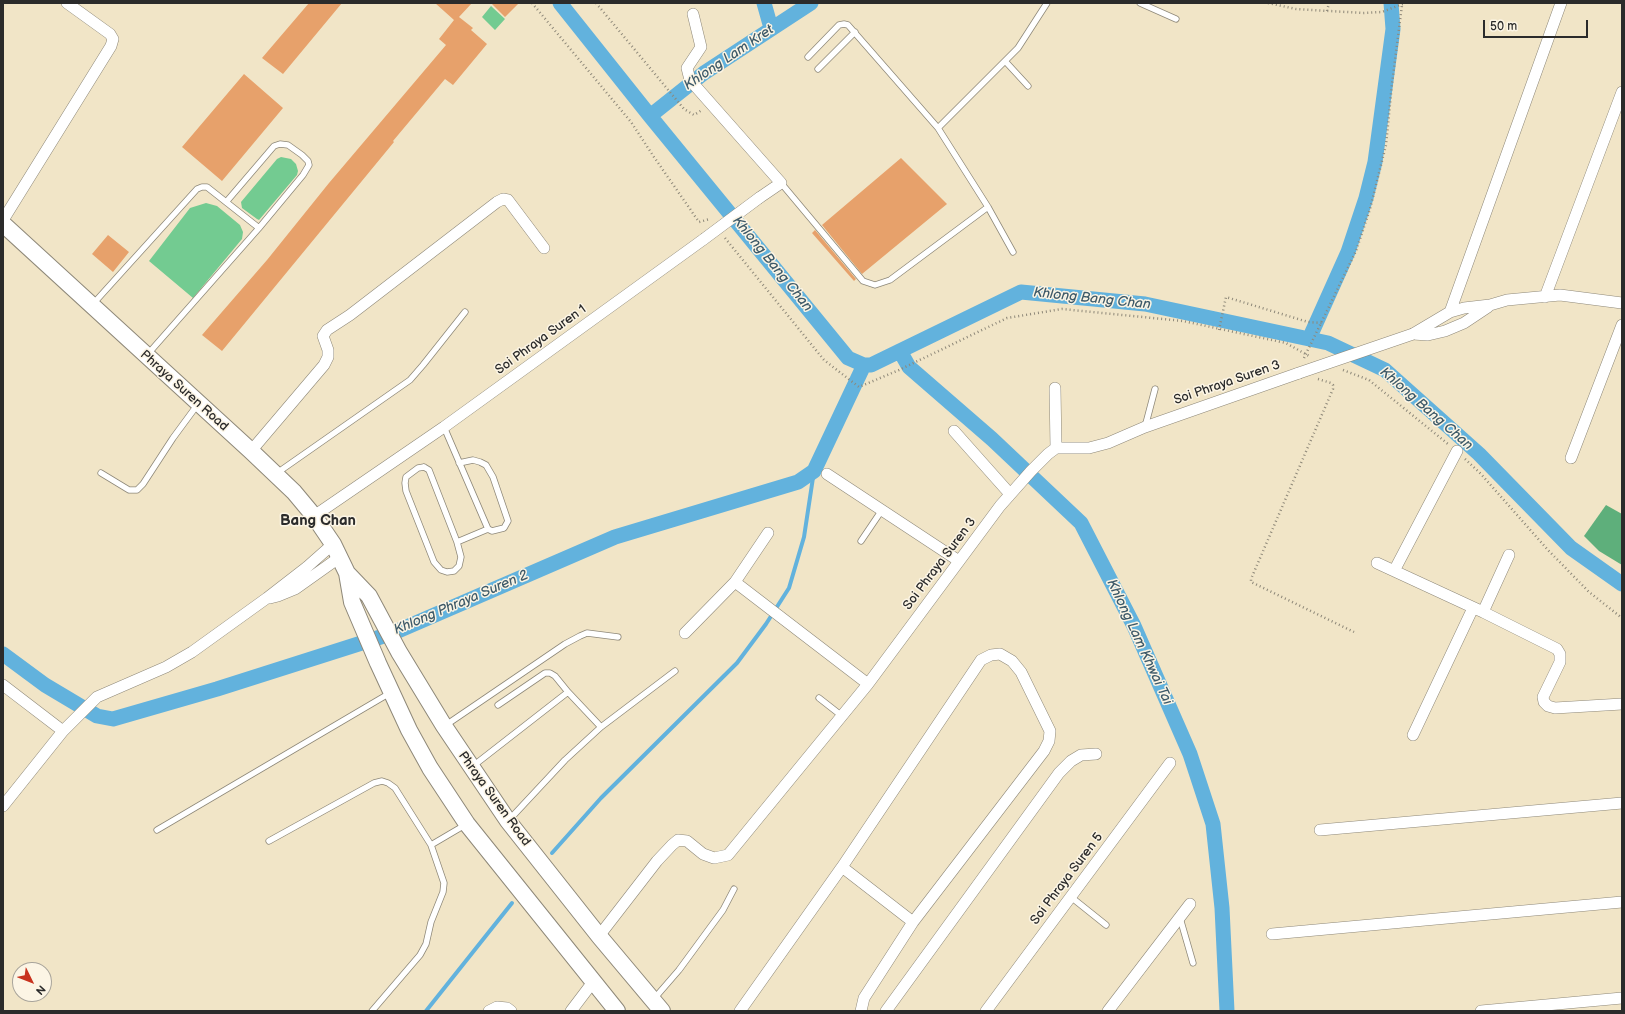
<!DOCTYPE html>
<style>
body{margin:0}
#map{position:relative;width:1625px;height:1014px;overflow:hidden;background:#f1e5c7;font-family:"Balsamiq Sans",sans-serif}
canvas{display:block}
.frame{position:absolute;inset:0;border:4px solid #2b2b2b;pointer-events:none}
.north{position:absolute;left:12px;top:962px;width:40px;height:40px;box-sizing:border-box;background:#fcf5e5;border:1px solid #a8a49b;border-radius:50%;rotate:133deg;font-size:11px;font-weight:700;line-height:16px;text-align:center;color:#2b2b2b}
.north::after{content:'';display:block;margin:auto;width:14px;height:18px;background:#c8321e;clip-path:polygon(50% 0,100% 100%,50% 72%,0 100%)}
.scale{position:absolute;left:1483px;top:20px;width:105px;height:18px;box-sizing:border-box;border:2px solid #2b2b2b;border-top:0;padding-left:5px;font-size:12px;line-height:14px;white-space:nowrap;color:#2b2b2b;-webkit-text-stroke:3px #fcf5e5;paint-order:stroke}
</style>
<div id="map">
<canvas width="1625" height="1014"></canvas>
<div class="frame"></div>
<div class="north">N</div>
<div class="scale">50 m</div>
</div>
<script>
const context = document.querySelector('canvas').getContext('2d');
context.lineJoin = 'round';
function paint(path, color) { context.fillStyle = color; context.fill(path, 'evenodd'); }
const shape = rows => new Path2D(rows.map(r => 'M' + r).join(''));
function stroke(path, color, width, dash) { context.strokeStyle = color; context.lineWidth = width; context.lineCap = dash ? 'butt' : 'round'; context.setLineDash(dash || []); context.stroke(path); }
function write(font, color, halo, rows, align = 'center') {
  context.font = font + ' "Balsamiq Sans",sans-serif'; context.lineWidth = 3; context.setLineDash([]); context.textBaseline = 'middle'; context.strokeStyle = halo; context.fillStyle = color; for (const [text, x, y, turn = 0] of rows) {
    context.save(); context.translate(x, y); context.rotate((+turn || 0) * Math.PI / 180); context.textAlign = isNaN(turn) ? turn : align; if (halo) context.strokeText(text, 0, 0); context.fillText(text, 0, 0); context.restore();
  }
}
paint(shape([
 [491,6,505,19,495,30,482,17],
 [281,157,291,159,296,164,298,171,297,175,259,220,257,219,242,208,241,202,277,159],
 [206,203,217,206,240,225,243,232,242,239,193,298,149,261,190,208]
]), '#73cb91');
paint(shape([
 [1606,505,1622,514,1622,565,1599,551,1584,536]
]), '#5eaf7b');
stroke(shape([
 [552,853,601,798,737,663,766,624,789,588,804,537,814,471],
 [426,1011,512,903]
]), '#62b2dd', 4);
stroke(shape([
 [560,3,650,116,848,358,864,365,871,365,1021,292,1145,304,1328,343,1385,370,1479,454,1571,548,1622,584],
 [764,3,771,28],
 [650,116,704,73,811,3],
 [1309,339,1348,252,1366,198,1375,162,1393,29,1391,3],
 [900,351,909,367,992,439,1081,523,1134,626,1190,754,1213,824,1222,908,1227,1011],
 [3,654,45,685,97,716,113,719,217,689,393,633,615,537,798,482,814,471,864,365]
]), '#62b2dd', 15);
paint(shape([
 [309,3,342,3,283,74,262,58],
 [435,3,472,3,459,17,473,28,471,30,487,44,453,85,445,79,393,141,394,142,222,351,202,335,267,260,329,183,446,45,439,39,454,20],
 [491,3,519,3,505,17],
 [244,74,283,108,222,181,182,147],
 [901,158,947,204,862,274,822,225],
 [815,230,856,279,854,281,812,233],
 [108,235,129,252,113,272,92,254]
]), '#e7a16b');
const lane = shape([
 [1140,3,1176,19],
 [808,57,839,25,844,24,848,25,938,128],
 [1005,61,1028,86],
 [818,69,855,32],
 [781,183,863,281,875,285,890,280,988,207],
 [1013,252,988,207,938,128,1018,48,1047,3],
 [93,304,197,189,202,187,207,187,259,228],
 [147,355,259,228,303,175,309,165,308,161,302,155,288,145,280,144,274,146,227,201],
 [444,427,488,529,492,531,504,528,508,521,493,477,486,465,480,462,473,460,459,463],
 [1145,427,1155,389],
 [424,467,429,470,457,542,461,557,459,566,454,571,447,572,441,570,434,562,406,491,405,483,406,477,418,468,424,467],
 [101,473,129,490,137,490,143,484,173,438,198,404],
 [277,473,410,380,423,365,465,312],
 [861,541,882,510],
 [457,542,488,529],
 [819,698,842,716],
 [498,705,545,673,550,673,555,676,568,692],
 [446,725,565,644,580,636,587,633,618,637],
 [473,766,568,692,601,727],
 [509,820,565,760,601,727,675,671],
 [157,830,390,693],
 [269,841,374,783,382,781,388,783,395,788,431,845],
 [1071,897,1106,925],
 [1180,918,1193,963],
 [653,1000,679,970,723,910,734,889],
 [372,1011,420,955,426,944,431,922,443,892,444,883,431,845,465,825]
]);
const street = shape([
 [693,14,701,47,687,68,690,80,781,183,759,198],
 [3,220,111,46,113,39,110,34,67,3],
 [1545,297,1622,92],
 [1450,312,1561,3],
 [1413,334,1450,312,1464,308,1490,305,1507,300,1560,295,1622,303],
 [1413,334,1428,335,1445,331,1464,323,1488,307],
 [1055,388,1056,448],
 [954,431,1010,494],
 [251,451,324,365,328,357,328,350,323,336,327,330,350,315,497,202,503,199,508,200,544,248],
 [1571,458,1622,325],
 [827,474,959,561],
 [314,516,444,427,704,239],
 [1377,563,1483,612,1557,649,1560,654,1560,662,1543,697,1544,702,1548,706,1555,708,1622,704],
 [1394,571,1457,451],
 [735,582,768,533],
 [270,598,278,596,295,589,340,557],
 [1483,612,1509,555],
 [685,633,735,582,868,684],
 [3,685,63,731,3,806],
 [63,731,97,697,166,667,192,652,267,598,307,567,333,544],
 [1413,735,1473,608],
 [1320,830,1622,803],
 [842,867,913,922],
 [1272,934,1622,902],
 [599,936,657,861,672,845,678,840,687,841,703,854,714,858,728,855,868,684,1000,506,1031,471,1048,454,1056,448,1089,448,1108,443,1145,427,1299,373],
 [489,1011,497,1007,507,1008,511,1011],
 [571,1011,593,982],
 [740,1011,842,867,981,660,991,655,1000,654,1012,661,1021,672,1050,731,1049,741,1044,751,913,922,864,998,861,1011],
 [886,1011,1059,773,1071,761,1081,755,1096,754],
 [986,1011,1170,763],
 [1108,1011,1190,904],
 [1481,1011,1622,998]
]);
const secondary = shape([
 [3,224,251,451,294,492,314,516,333,544,347,573,369,596,399,652,444,726,508,821,599,936,662,1011],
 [347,573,352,602,378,663,409,730,430,768,467,824,617,1011]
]);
stroke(lane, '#8e8879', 7);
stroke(street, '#8e8879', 12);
stroke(secondary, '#8e8879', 18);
stroke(shape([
 [532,3,631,122,654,157,699,222,710,219],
 [596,3,684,109,694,115,702,110],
 [1268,3,1296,9,1363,13,1382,12,1405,3],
 [1327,11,1329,3],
 [725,238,824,360,859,387,899,370,1007,318,1062,309,1183,321,1286,343,1309,356],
 [1219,330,1226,297,1308,322,1322,323],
 [1343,370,1369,380,1448,444],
 [1318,379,1331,383,1333,385,1333,389,1251,579,1251,582,1354,632],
 [1465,459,1481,474,1548,550,1589,592,1622,618]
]), '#8e8879', 2.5, [1, 3]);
stroke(lane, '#fff', 5.5);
stroke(street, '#fff', 11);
stroke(secondary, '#fff', 16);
const streetBridge = shape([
 [704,239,759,198],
 [1299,373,1413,334]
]);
stroke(streetBridge, '#8e8879', 12, []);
stroke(shape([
 [1304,358,1356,251,1370,209,1386,145,1392,84,1402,5]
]), '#8e8879', 2.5, [1, 3]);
stroke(streetBridge, '#fff', 11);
write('13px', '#2b2b2b', '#fcf5e5', [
 ["Soi Phraya Suren 1",541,340,-36],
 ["Soi Phraya Suren 3",1227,383,-19],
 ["Phraya Suren Road",184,391,42],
 ["Soi Phraya Suren 3",940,564,-53],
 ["Phraya Suren Road",494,799,54],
 ["Soi Phraya Suren 5",1067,879,-53]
]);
write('italic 14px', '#3e5a69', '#fcf5e5', [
 ["Khlong Lam Kret",729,58,-34],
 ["Khlong Bang Chan",772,264,51],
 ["Khlong Bang Chan",1092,299,6],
 ["Khlong Bang Chan",1426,409,41],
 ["Khlong Phraya Suren 2",461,603,-23],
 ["Khlong Lam Khwai Tai",1139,642,65]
]);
write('bold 15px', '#2b2b2b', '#fcf5e5', [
 ["Bang Chan",318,521]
]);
</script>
